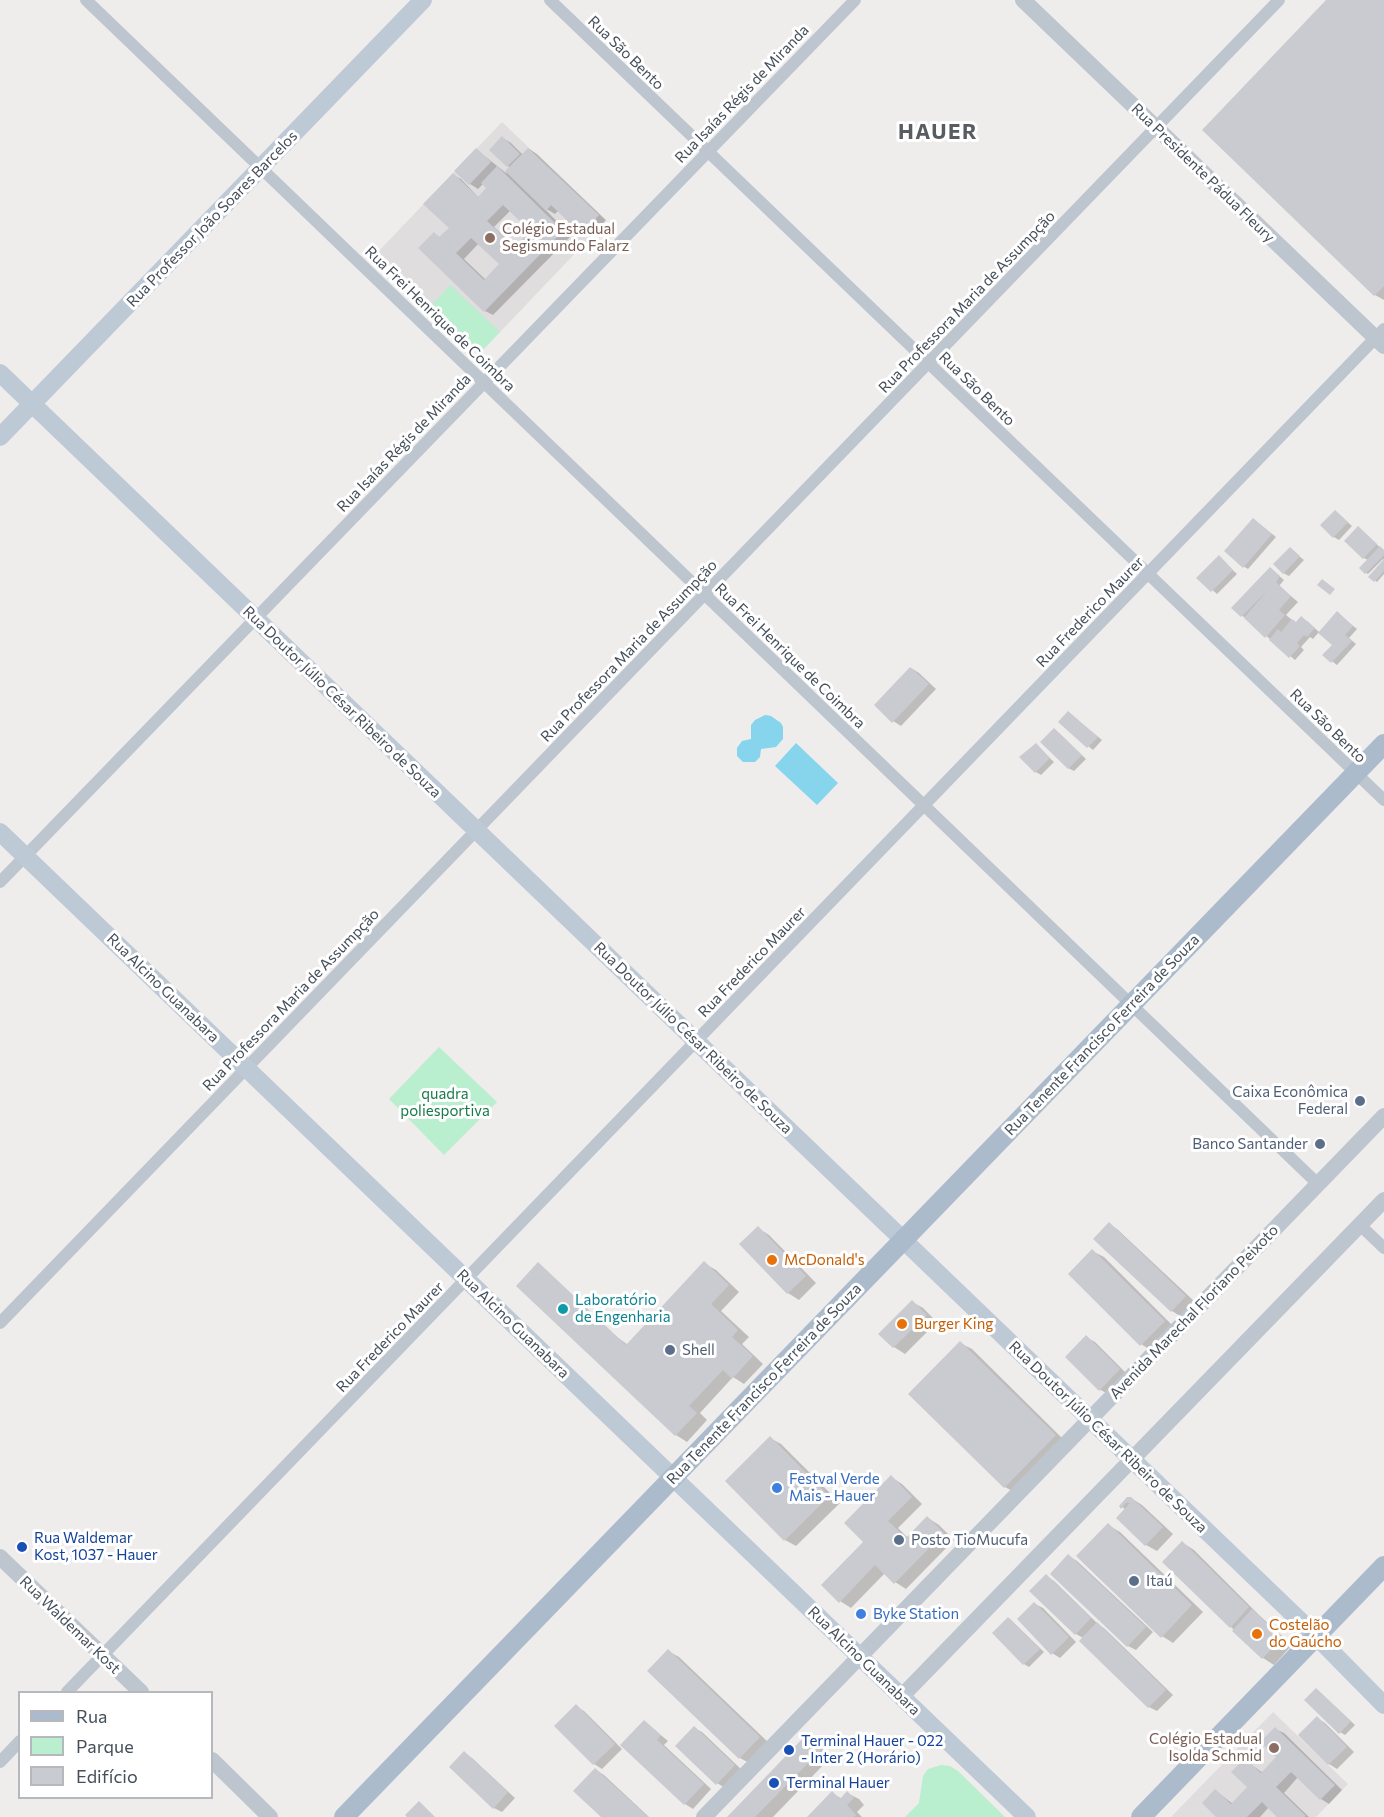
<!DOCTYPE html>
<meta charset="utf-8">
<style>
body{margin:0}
#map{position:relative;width:1384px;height:1817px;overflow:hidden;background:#efecec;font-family:Commissioner,sans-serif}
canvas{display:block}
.legend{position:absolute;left:18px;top:1691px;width:195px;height:108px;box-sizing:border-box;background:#fff;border:2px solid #b5b9bd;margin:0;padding:8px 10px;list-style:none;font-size:18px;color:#454f5a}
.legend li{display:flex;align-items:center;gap:12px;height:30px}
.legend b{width:30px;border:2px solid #b5b9bd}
</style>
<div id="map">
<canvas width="1384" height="1817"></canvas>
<ul class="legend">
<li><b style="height:8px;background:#abbbcc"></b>Rua</li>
<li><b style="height:16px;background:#b9eece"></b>Parque</li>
<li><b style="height:16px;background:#c9cbd1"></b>Edifício</li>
</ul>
</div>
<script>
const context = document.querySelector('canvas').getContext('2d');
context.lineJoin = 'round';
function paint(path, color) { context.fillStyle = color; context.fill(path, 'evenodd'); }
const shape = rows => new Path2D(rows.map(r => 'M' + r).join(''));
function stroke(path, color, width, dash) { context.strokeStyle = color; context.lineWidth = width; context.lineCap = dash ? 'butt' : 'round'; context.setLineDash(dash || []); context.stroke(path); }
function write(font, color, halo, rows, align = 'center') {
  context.font = font + ' Commissioner,sans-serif'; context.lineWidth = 6; context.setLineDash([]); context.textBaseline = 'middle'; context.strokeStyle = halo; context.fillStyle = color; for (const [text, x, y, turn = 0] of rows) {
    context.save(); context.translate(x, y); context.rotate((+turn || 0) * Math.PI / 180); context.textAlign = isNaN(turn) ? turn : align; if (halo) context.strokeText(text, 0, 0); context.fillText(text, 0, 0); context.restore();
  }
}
paint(shape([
 [502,122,606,221,479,354,375,255],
 [1273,1712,1348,1784,1316,1817,1171,1817]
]), '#e0ddde');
paint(shape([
 [450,285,500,332,479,354,430,307],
 [439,1047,497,1102,444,1155,389,1099],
 [941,1765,950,1766,958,1771,1005,1817,905,1817,919,1803,923,1776,928,1769]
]), '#b9eece');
paint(shape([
 [765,715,771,716,781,723,783,727,783,739,776,747,761,749,760,757,755,762,743,762,737,756,737,748,742,741,751,739,751,725,755,720],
 [796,743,838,783,817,805,775,766]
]), '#86d5ec');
paint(shape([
 [1329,0,1384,0,1384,300,1375,295],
 [503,138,511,143,523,155,529,149,537,154,606,220,590,237,582,233,559,210,555,214,543,207,571,236,493,315,485,311,434,234,441,238,451,228,453,175,461,179,479,198,488,188,484,183,478,189,470,184,457,171,477,150,506,173,511,168,508,166],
 [511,210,532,231,517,248,494,227],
 [479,243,501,264,486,280,464,259],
 [1335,511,1352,526,1339,540,1334,537],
 [1253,519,1276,537,1248,569,1243,566],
 [1359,528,1384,551,1384,560,1383,559,1368,574,1366,573,1368,560,1364,558],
 [1290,549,1304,560,1289,576,1283,573],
 [1219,557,1237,574,1217,594,1199,578],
 [1384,561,1384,574,1377,582,1370,577],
 [1270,568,1284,580,1279,586,1298,602,1286,615,1297,624,1307,621,1319,632,1313,639,1310,637,1301,647,1304,650,1295,660,1233,608],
 [1337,613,1357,629,1349,638,1356,644,1337,665,1324,655,1334,645],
 [911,668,919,673,936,689,901,726,893,721],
 [1069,713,1102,740,1093,750,1060,722],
 [1059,733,1086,759,1074,771,1068,768],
 [1036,745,1054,762,1041,775,1036,772],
 [1109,1224,1117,1229,1194,1301,1180,1316,1172,1311],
 [758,1228,769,1235,816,1283,799,1300,788,1293,741,1245],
 [1092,1251,1104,1257,1175,1328,1152,1351,1141,1344],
 [704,1263,716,1270,739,1292,721,1311,749,1337,742,1344,763,1364,744,1384,733,1377,700,1413,707,1420,687,1442,676,1435,613,1334,628,1345],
 [912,1302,923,1308,937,1322,905,1354,894,1347,880,1334],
 [1086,1337,1095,1342,1127,1374,1108,1394,1099,1389],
 [960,1343,972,1349,1066,1442,1016,1493,1005,1487],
 [770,1438,781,1444,840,1503,796,1546,785,1540,727,1481],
 [891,1477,902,1484,922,1504,898,1528,908,1538,928,1518,939,1525,954,1540,906,1589,895,1582,885,1573,851,1608,840,1601],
 [1131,1498,1142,1505,1173,1534,1157,1551,1146,1545,1126,1510,1121,1506],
 [1108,1525,1120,1532,1203,1612,1173,1643,1162,1636],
 [1183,1543,1194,1550,1259,1615,1292,1645,1274,1665,1263,1658,1231,1627],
 [1069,1556,1077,1561,1153,1632,1136,1650,1128,1646],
 [1046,1576,1054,1581,1098,1624,1105,1629,1173,1695,1157,1711,1149,1707,1083,1638,1076,1634,1032,1591],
 [1035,1604,1043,1608,1076,1642,1060,1658,1052,1653],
 [1009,1618,1044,1652,1029,1667,1024,1664],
 [668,1651,679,1657,770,1744,751,1764,740,1758],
 [1317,1690,1355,1725,1345,1735,1340,1732],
 [576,1706,584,1711,622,1749,602,1769,594,1764],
 [1317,1718,1325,1723,1354,1752,1337,1769,1329,1764],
 [644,1721,668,1741,664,1745,711,1789,693,1809,685,1804],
 [694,1728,702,1732,742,1770,725,1788,717,1783],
 [1275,1729,1284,1733,1342,1790,1329,1804,1321,1799,1298,1777,1284,1793,1309,1817,1279,1817,1269,1807,1260,1817,1219,1817,1216,1791,1233,1804,1249,1787,1245,1760,1263,1773,1278,1757],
 [806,1737,817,1744,831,1757,773,1817,729,1817],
 [464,1753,472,1758,515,1798,502,1812,494,1808],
 [596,1770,604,1775,649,1817,603,1817],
 [832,1793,842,1799,847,1793,859,1799,864,1805,857,1812,862,1817,809,1817]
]), '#0003');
paint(shape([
 [1326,0,1384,0,1384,286,1374,296,1202,130],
 [502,136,520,154,507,167,489,150],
 [476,148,491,162,469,185,454,171],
 [528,148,599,215,581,234,551,205,546,211,505,171],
 [497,166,563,231,484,312,418,248,434,232,439,237,449,228,423,204,453,173,478,197,486,188,481,183],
 [503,205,530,231,515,247,487,221],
 [471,238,499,264,484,280,456,253],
 [1335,510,1348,522,1333,538,1320,525],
 [1253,518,1272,534,1243,568,1224,551],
 [1358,526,1377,544,1363,559,1344,541],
 [1380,546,1384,550,1384,555,1365,574,1359,568],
 [1290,547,1300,556,1283,574,1273,564],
 [1219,555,1233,570,1211,592,1196,578],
 [1384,559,1384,571,1374,582,1368,577],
 [1270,567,1280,576,1276,582,1291,596,1279,610,1285,615,1265,638,1244,618,1268,590,1241,617,1231,608],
 [1322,579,1335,589,1330,595,1317,585],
 [1337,611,1353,626,1345,635,1352,641,1331,663,1322,655,1332,645,1318,633],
 [1301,616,1315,628,1307,637,1304,635,1297,643,1300,646,1289,658,1269,640,1278,629,1281,632,1292,619,1296,622],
 [910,667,929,684,892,723,874,705],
 [1068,711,1098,737,1087,748,1058,722],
 [1054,728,1082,755,1068,769,1040,742],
 [1036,743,1050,758,1035,773,1019,757],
 [1109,1222,1186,1296,1171,1312,1093,1239],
 [758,1226,806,1276,787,1294,739,1244],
 [1092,1249,1165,1321,1140,1346,1068,1274],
 [704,1261,729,1285,711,1304,738,1330,732,1337,753,1356,732,1379,723,1370,689,1406,697,1413,675,1436,516,1286,538,1262,626,1345],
 [912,1300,927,1315,893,1348,878,1334],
 [1086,1335,1120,1369,1099,1391,1065,1357],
 [960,1341,1056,1435,1004,1488,908,1394],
 [770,1436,829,1496,784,1541,725,1481],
 [891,1475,912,1497,888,1521,906,1538,927,1516,944,1533,894,1584,875,1565,839,1603,821,1585,863,1542,844,1523],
 [1127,1497,1131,1497,1163,1527,1145,1546,1116,1518,1130,1503,1126,1503,1121,1509,1119,1506],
 [1108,1523,1192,1605,1161,1638,1076,1556],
 [1182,1541,1249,1607,1230,1628,1162,1562],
 [1068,1554,1146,1627,1127,1647,1050,1574],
 [1046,1574,1091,1618,1075,1635,1029,1591],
 [1034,1602,1069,1637,1051,1655,1017,1619],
 [1252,1609,1282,1638,1262,1659,1232,1631],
 [1008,1617,1040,1649,1023,1665,992,1633],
 [1097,1622,1166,1690,1148,1708,1079,1641],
 [668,1649,760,1737,739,1759,647,1671],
 [1316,1688,1351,1721,1339,1734,1304,1700],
 [576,1704,615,1744,593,1765,554,1726],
 [1317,1716,1347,1747,1328,1765,1298,1735],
 [644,1720,661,1735,657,1740,704,1784,684,1805,620,1745],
 [694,1726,735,1765,716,1785,675,1746],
 [1275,1727,1335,1785,1320,1800,1291,1772,1276,1787,1306,1816,1304,1817,1277,1817,1262,1802,1247,1817,1216,1817,1202,1803,1215,1789,1231,1804,1247,1787,1231,1772,1245,1758,1261,1773,1276,1757,1260,1742],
 [806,1735,821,1750,755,1817,727,1817],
 [464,1751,508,1792,493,1809,449,1767],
 [595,1768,648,1817,601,1817,573,1791],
 [832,1791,840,1799,847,1791,854,1798,847,1805,856,1815,854,1817,807,1817],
 [419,1801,435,1817,407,1817,405,1815]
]), '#c9cbd1');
stroke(shape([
 [86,0,1318,1184],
 [550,0,1384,800],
 [0,882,855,0],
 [1360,1225,1384,1248],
 [0,1323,1279,0],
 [67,1692,1384,329],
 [0,1762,20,1741]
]), '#bdc6cf', 12);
stroke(shape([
 [1023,0,1384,346],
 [0,1557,141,1692],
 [901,1697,1384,1200],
 [212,1760,270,1817],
 [704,1817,1384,1116]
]), '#bdc6cf', 16);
stroke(shape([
 [0,373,1316,1636,1384,1705],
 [0,437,423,0],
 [0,832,1027,1817]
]), '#bec9d6', 18);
stroke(shape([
 [344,1817,1384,744],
 [1141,1817,1384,1566]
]), '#abbbcc', 20);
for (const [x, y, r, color] of [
 [490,238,6,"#8d6e63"],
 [1360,1101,6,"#5c6f8a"],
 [1320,1144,6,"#5c6f8a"],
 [772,1260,6,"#e8710a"],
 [563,1309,6,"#0f9aa8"],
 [902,1324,6,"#e8710a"],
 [670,1350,6,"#5c6f8a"],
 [777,1488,6,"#3f7fe0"],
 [899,1540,6,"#5c6f8a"],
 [22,1547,6,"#1a4fb4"],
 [1134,1581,6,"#5c6f8a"],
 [861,1614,6,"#3f7fe0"],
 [1257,1634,6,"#e8710a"],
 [1274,1748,6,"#8d6e63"],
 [789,1750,6,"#1a4fb4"],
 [774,1783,6,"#1a4fb4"]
]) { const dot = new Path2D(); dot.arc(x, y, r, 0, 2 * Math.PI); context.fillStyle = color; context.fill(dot); stroke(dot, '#fff', 2); }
write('15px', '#454f5a', '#fff', [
 ["Rua São Bento",626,53,44],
 ["Rua Isaías Régis de Miranda",742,94,-46],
 ["Rua Presidente Pádua Fleury",1203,173,44],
 ["Rua Professor João Soares Barcelos",212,219,-46],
 ["Rua Professora Maria de Assumpção",967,302,-46],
 ["Rua Frei Henrique de Coimbra",440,319,44],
 ["Rua São Bento",977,389,44],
 ["Rua Isaías Régis de Miranda",404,443,-46],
 ["Rua Frederico Maurer",1090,612,-46],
 ["Rua Professora Maria de Assumpção",629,651,-46],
 ["Rua Frei Henrique de Coimbra",790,656,44],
 ["Rua Doutor Júlio César Ribeiro de Souza",342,702,44],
 ["Rua São Bento",1328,726,44],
 ["Rua Frederico Maurer",752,962,-46],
 ["Rua Alcino Guanabara",163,988,44],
 ["Rua Professora Maria de Assumpção",291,1000,-46],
 ["Rua Tenente Francisco Ferreira de Souza",1102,1035,-46],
 ["Rua Doutor Júlio César Ribeiro de Souza",693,1038,44],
 ["Avenida Marechal Floriano Peixoto",1194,1312,-46],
 ["Rua Alcino Guanabara",513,1324,44],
 ["Rua Frederico Maurer",390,1337,-46],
 ["Rua Tenente Francisco Ferreira de Souza",764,1384,-46],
 ["Rua Doutor Júlio César Ribeiro de Souza",1108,1437,44],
 ["Rua Waldemar Kost",70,1625,44],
 ["Rua Alcino Guanabara",864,1661,44]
]);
write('15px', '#785e54', '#fff', [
 ["Colégio Estadual",502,229],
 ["Segismundo Falarz",502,246],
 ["Colégio Estadual",1262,1739,"right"],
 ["Isolda Schmid",1262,1756,"right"]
], 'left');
write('15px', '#4e5e75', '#fff', [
 ["Caixa Econômica",1348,1092,"right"],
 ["Federal",1348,1109,"right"],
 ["Banco Santander",1308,1144,"right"],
 ["Shell",682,1350],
 ["Posto TioMucufa",911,1540],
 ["Itaú",1146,1581]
], 'left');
write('15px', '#167a4a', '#fff', [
 ["quadra",445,1094],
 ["poliesportiva",445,1111]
]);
write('15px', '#c56008', '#fff', [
 ["McDonald's",784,1260],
 ["Burger King",914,1324],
 ["Costelão",1269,1625],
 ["do Gaúcho",1269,1642]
], 'left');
write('15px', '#0d838f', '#fff', [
 ["Laboratório",575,1300],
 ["de Engenharia",575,1317]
], 'left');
write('15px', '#366cbe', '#fff', [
 ["Festval Verde",789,1479],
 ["Mais - Hauer",789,1496],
 ["Byke Station",873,1614]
], 'left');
write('15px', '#164399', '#fff', [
 ["Rua Waldemar",34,1538],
 ["Kost, 1037 - Hauer",34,1555],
 ["Terminal Hauer - 022",801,1741],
 ["- Inter 2 (Horário)",801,1758],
 ["Terminal Hauer",786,1783]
], 'left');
context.letterSpacing = '1.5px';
write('bold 21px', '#595d61', '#fff', [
 ["HAUER",938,132]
]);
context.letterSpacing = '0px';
</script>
